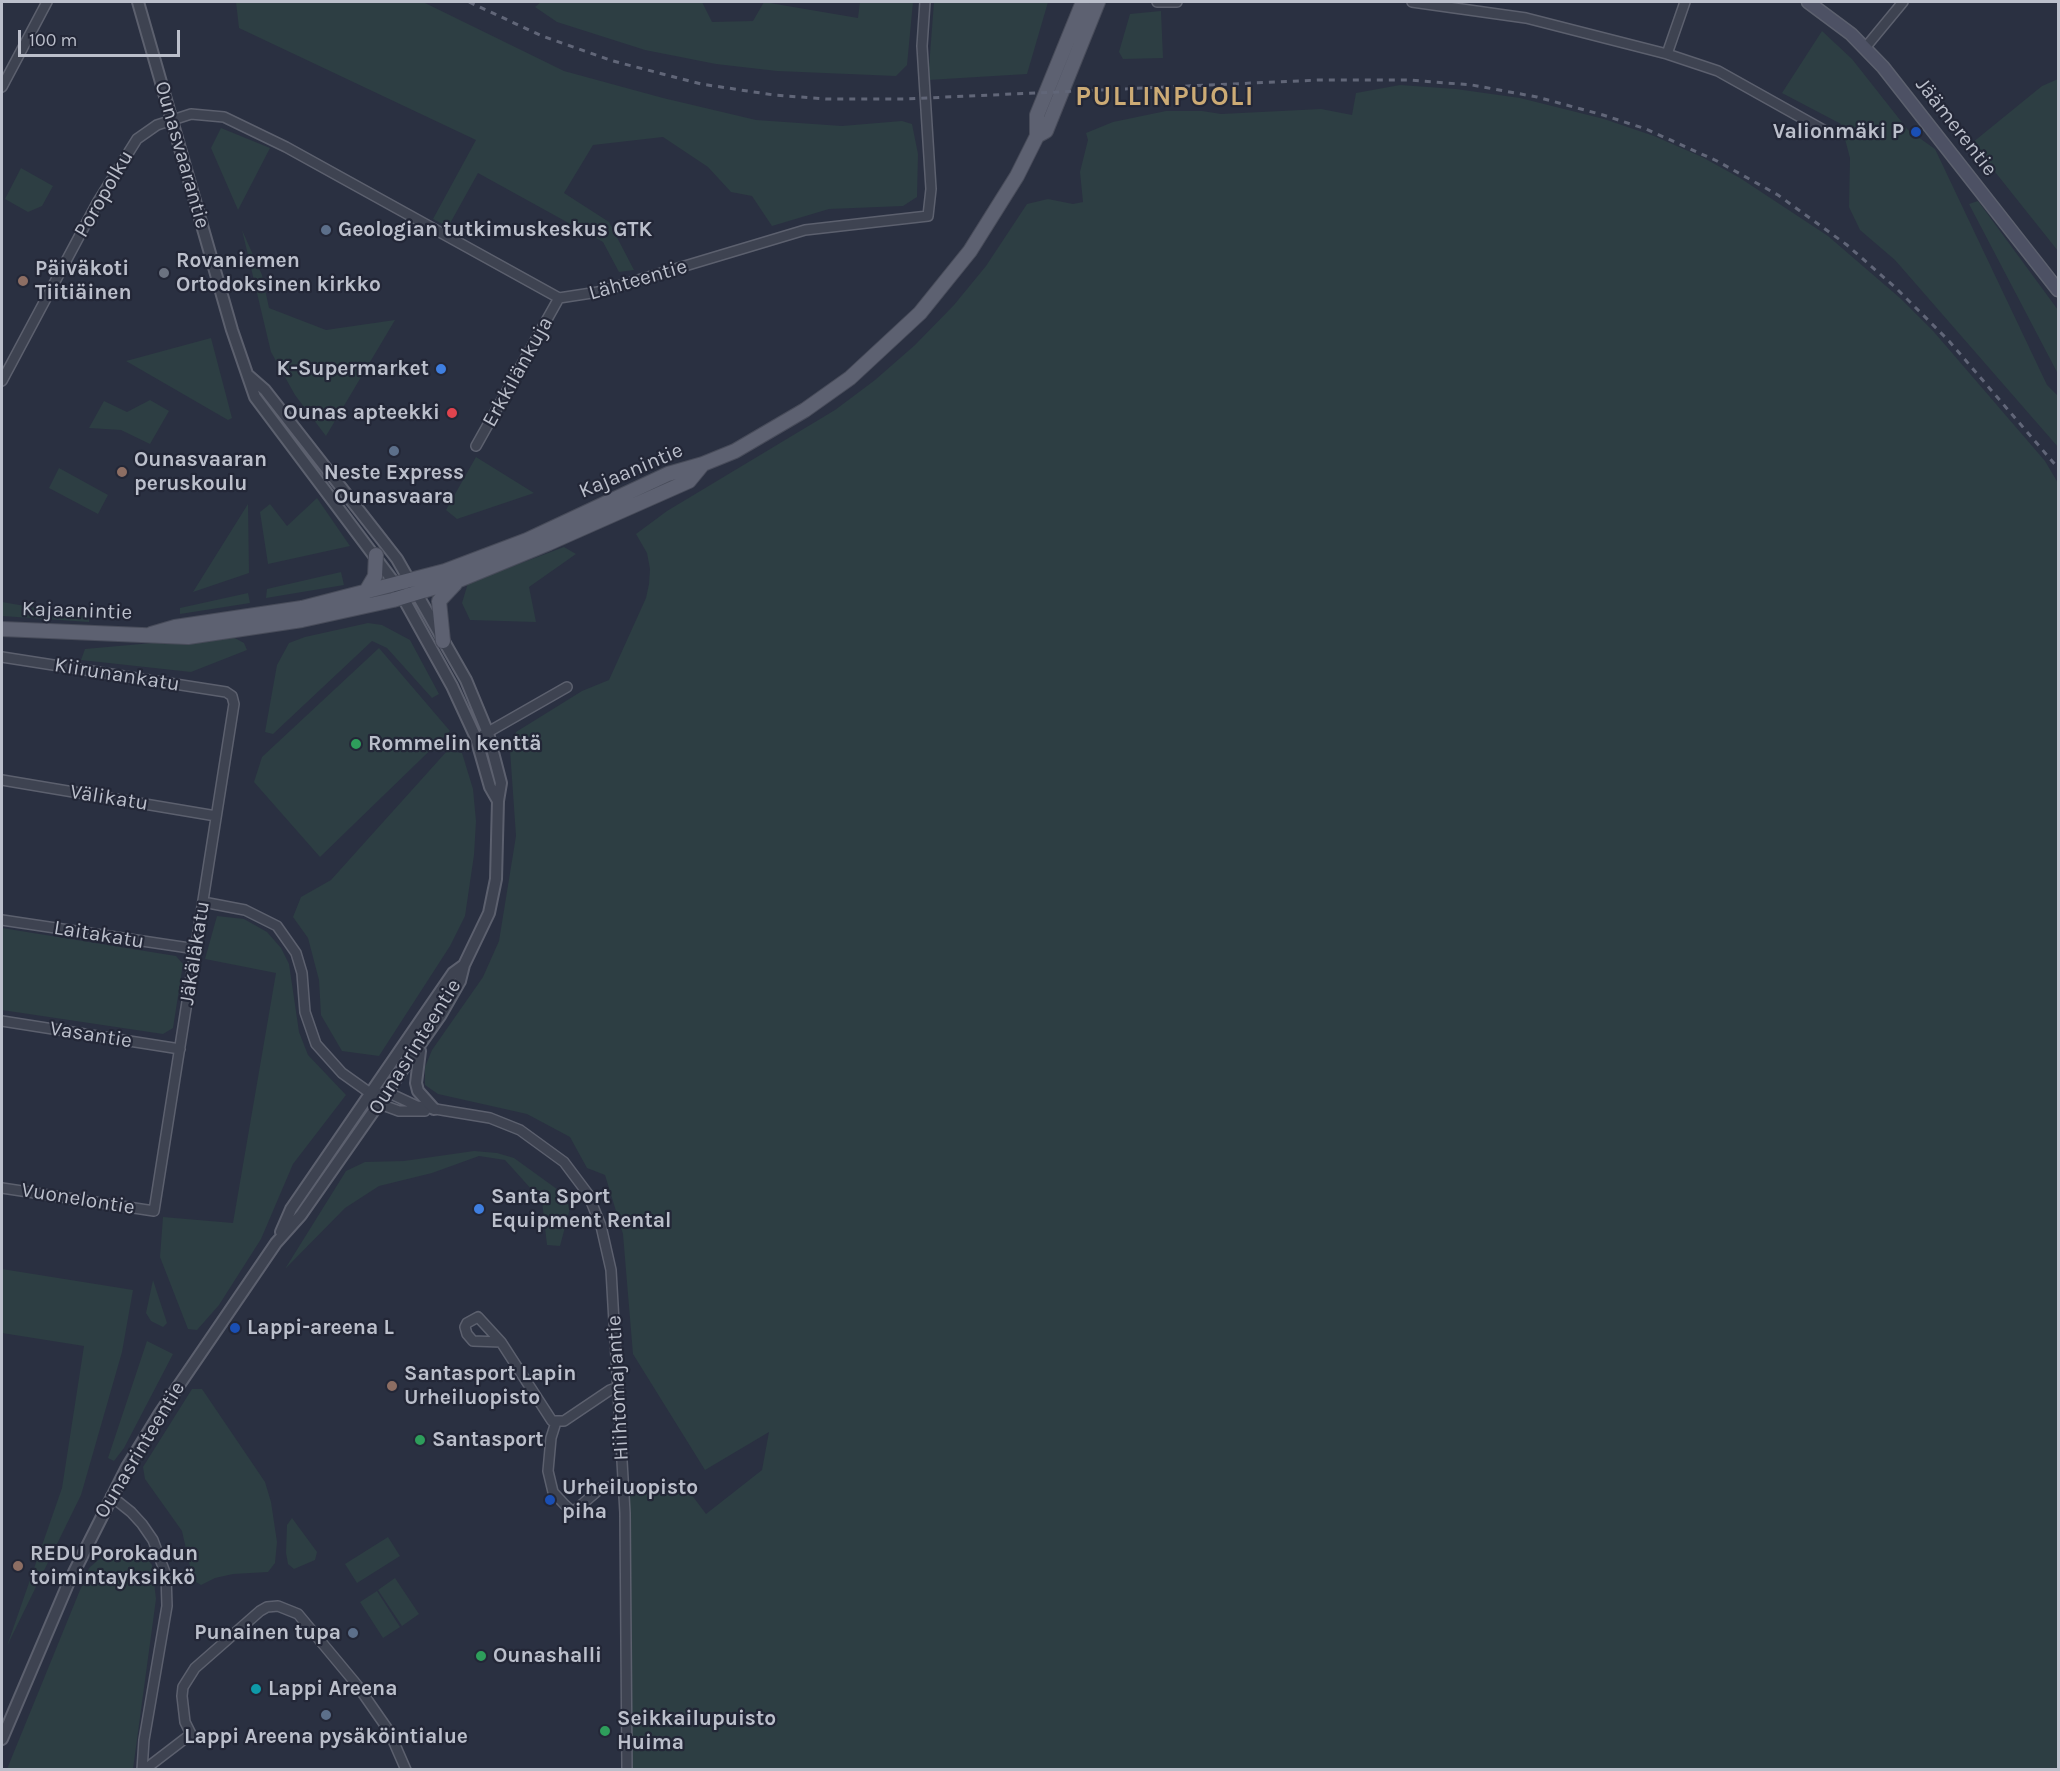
<!DOCTYPE html>
<meta charset="utf-8">
<style>
body{margin:0}
#map{position:relative;width:2060px;height:1771px;overflow:hidden;background:#2a3041;font-family:Karla,sans-serif}
canvas{display:block}
.frame{position:absolute;inset:0;border:3px solid #bbbfcb;pointer-events:none}
.scale{position:absolute;left:18px;top:30px;width:162px;height:27px;box-sizing:border-box;border:3px solid #bbbfcb;border-top:0;padding-left:8px;font-size:18px;line-height:21px;white-space:nowrap;color:#bbbfcb;-webkit-text-stroke:4px #232737;paint-order:stroke}
</style>
<div id="map">
<canvas width="2060" height="1771"></canvas>
<div class="frame"></div>
<div class="scale">100 m</div>
</div>
<script>
const context = document.querySelector('canvas').getContext('2d');
context.lineJoin = 'round';
function paint(path, color) { context.fillStyle = color; context.fill(path, 'evenodd'); }
const shape = rows => new Path2D(rows.map(r => 'M' + r).join(''));
function stroke(path, color, width, dash) { context.strokeStyle = color; context.lineWidth = width; context.lineCap = dash ? 'butt' : 'round'; context.setLineDash(dash || []); context.stroke(path); }
function write(font, color, halo, rows, align = 'center') {
  context.font = font + ' Karla,sans-serif'; context.lineWidth = 4.5; context.setLineDash([]); context.textBaseline = 'middle'; context.strokeStyle = halo; context.fillStyle = color; for (const [text, x, y, turn = 0] of rows) {
    context.save(); context.translate(x, y); context.rotate((+turn || 0) * Math.PI / 180); context.textAlign = isNaN(turn) ? turn : align; if (halo) context.strokeText(text, 0, 0); context.fillText(text, 0, 0); context.restore();
  }
}
paint(shape([
 [236,2,423,2,564,71,663,98,756,120,842,126,902,121,912,124,918,154,917,197,903,206,829,209,772,226,752,196,731,192,708,167,663,137,593,145,564,193,609,222,634,270,619,272,603,242,478,173,448,227,433,219,476,140,239,28],
 [541,2,702,2,712,22,753,21,764,2,858,18,860,2,913,2,907,65,896,76,777,71,716,64,645,50,557,22,535,7],
 [934,2,1048,2,1027,74,928,80],
 [1161,11,1163,58,1123,59,1119,52,1130,14],
 [1822,31,1852,59,1908,130,1935,149,2047,385,2058,396,2058,447,1895,260,1860,230,1849,207,1850,158,1841,124,1782,93],
 [2058,79,2058,251,1972,143,2042,86],
 [1400,85,1456,89,1520,98,1604,119,1654,136,1702,157,1740,178,1828,236,1900,298,1934,332,2045,461,2058,483,2058,1769,627,1769,623,1485,635,1490,688,1490,706,1514,762,1470,769,1432,705,1470,633,1354,623,1234,605,1175,587,1168,570,1137,527,1114,438,1094,425,1085,425,1067,432,1050,483,977,499,941,516,836,510,750,516,732,582,691,609,680,646,598,649,584,650,569,647,553,636,534,667,511,835,410,875,380,915,345,954,305,986,266,1027,204,1048,199,1073,204,1083,202,1080,172,1088,140,1086,133,1113,122,1166,111,1202,111,1221,114,1321,109,1352,115,1356,93],
 [221,128,270,148,238,210,211,148],
 [21,168,53,186,42,206,28,212,5,199],
 [1978,201,2058,310,2058,374,1969,204],
 [242,230,262,275,269,308,326,330,395,320,326,436,295,395,271,352],
 [211,338,232,418,228,420,126,361],
 [150,400,169,411,150,444,121,430,89,428,104,401,127,412],
 [476,457,534,493,457,519,446,510],
 [59,468,108,495,98,514,49,488],
 [317,498,350,546,268,564,260,512,270,504,287,526],
 [248,504,249,573,193,592],
 [564,547,576,554,529,587,536,622,470,620,462,603,468,583],
 [341,572,344,585,266,598,267,589],
 [248,593,250,603,180,614,180,608],
 [2,602,89,617,89,622,2,616],
 [368,623,382,625,410,640,439,694,432,698,387,648,372,641,273,734,265,732,277,665,289,643,305,637],
 [231,636,244,643,247,650,191,672,81,660,85,649],
 [379,648,450,731,320,857,254,782,262,757],
 [447,751,462,753,473,789,476,821,474,855,465,916,450,946,379,1056,342,1051,321,1015,319,980,308,938,293,917,301,897,331,880],
 [217,916,244,919,267,932,281,948,289,964,299,1032,308,1055,346,1095,293,1164,261,1239,219,1305,197,1330,188,1329,160,1257,163,1217,233,1223,276,973,205,959],
 [2,928,176,956,183,964,173,1028,163,1034,2,1010],
 [474,1151,497,1153,514,1158,561,1192,570,1208,560,1246,547,1245,542,1201,505,1160,479,1156,432,1173,379,1186,345,1208,285,1269,346,1171,365,1162,404,1161],
 [2,1269,133,1290,122,1352,81,1495,7,1646,62,1488,84,1346,2,1333],
 [153,1280,167,1323,163,1327,151,1321,146,1313],
 [147,1341,173,1354,124,1448,114,1461,108,1458],
 [192,1389,202,1389,265,1482,271,1502,277,1542,275,1563,268,1572,233,1574,215,1578,201,1585,193,1580,182,1531,145,1479,143,1467],
 [292,1518,317,1552,315,1560,294,1569,288,1564,286,1553,287,1525],
 [388,1537,400,1556,357,1583,345,1564],
 [131,1551,142,1552,152,1565,156,1599,133,1769,7,1769,89,1568,105,1554],
 [395,1578,419,1614,402,1626,378,1590],
 [377,1591,400,1627,383,1638,360,1602]
]), '#2d3e43');
const minor = shape([
 [1157,2,1177,2],
 [1412,2,1526,18,1667,54,1718,71,1827,132],
 [1865,48,1903,2],
 [1667,54,1685,2],
 [2,87,47,2],
 [2,381,97,203,137,139,157,125,191,114,224,117,286,147,559,298,598,292,805,230,928,216,931,189,922,46,925,2],
 [476,446,559,298],
 [2,657,226,692,232,696,234,704,154,1211,2,1188],
 [483,735,567,687],
 [2,780,216,816],
 [203,902,245,910,277,926,296,953,302,973,305,1012,316,1044,342,1073,370,1093,380,1104,399,1111,425,1111],
 [2,920,196,949],
 [2,1021,180,1049],
 [370,1093,389,1093,417,1106,490,1118,520,1130,564,1162,588,1194,601,1226,611,1270,625,1513,627,1770],
 [501,1342,473,1341,467,1334,465,1327,467,1323,478,1317,501,1342,552,1421,564,1421,610,1390,618,1387],
 [556,1422,551,1438,548,1471,553,1492,565,1505,573,1512,601,1488,623,1485],
 [111,1496,131,1512,142,1524,153,1540,166,1575,167,1606,144,1740,142,1770],
 [144,1770,191,1734,185,1722,182,1696,183,1687,195,1668,260,1611,267,1607,278,1606,298,1614,357,1685,389,1731,406,1770]
]);
const tertiary = shape([
 [138,2,232,330,255,397,396,585,452,686,476,738,490,787,498,801],
 [420,1051,416,1083,418,1091,434,1109],
 [281,1232,291,1209,453,973,464,965],
 [2,1739,68,1584,127,1467,160,1413,276,1243,301,1215,440,1016,460,981,464,965,489,913,496,879,498,801,501,783,488,733,466,680,397,559,265,390,249,376]
]);
const secondary = shape([
 [1808,2,1851,34,1883,67,2058,290]
]);
const primary = shape([
 [1037,136,1037,115,1083,2],
 [365,593,375,576,376,555],
 [2,629,188,637,302,620,393,600,459,580,549,543,689,481,703,464],
 [151,634,175,627,302,608,445,571,527,540,668,474,703,464,735,451,805,410,850,378,920,313,970,251,1017,176,1037,136,1046,131,1098,2],
 [443,641,439,601,455,584]
]);
stroke(minor, '#5c606e', 12);
stroke(tertiary, '#5c606e', 14);
stroke(secondary, '#5c606e', 15);
stroke(primary, '#484c5a', 16);
stroke(minor, '#3e4351', 9);
stroke(tertiary, '#3e4351', 10);
stroke(secondary, '#4d5164', 12);
stroke(primary, '#5d6171', 14);
stroke(shape([
 [469,2,542,36,613,61,701,84,774,95,826,99,904,99,1319,80,1409,80,1472,85,1537,97,1603,115,1646,129,1717,161,1778,195,1847,245,1897,289,1949,341,2058,468]
]), '#616678', 3, [6, 6]);
for (const [x, y, r, color] of [
 [1916,132,6,"#1a4fb4"],
 [326,230,6,"#5c6f8a"],
 [164,273,6,"#6b7280"],
 [23,281,6,"#8d6e63"],
 [441,369,6,"#3f7fe0"],
 [452,413,6,"#e0444e"],
 [394,451,6,"#5c6f8a"],
 [122,472,6,"#8d6e63"],
 [356,744,6,"#2e9e5b"],
 [479,1209,6,"#3f7fe0"],
 [235,1328,6,"#1a4fb4"],
 [392,1386,6,"#8d6e63"],
 [420,1440,6,"#2e9e5b"],
 [550,1500,6,"#1a4fb4"],
 [18,1566,6,"#8d6e63"],
 [353,1633,6,"#5c6f8a"],
 [481,1656,6,"#2e9e5b"],
 [256,1689,6,"#0f9aa8"],
 [326,1715,6,"#5c6f8a"],
 [605,1731,6,"#2e9e5b"]
]) { const dot = new Path2D(); dot.arc(x, y, r, 0, 2 * Math.PI); context.fillStyle = color; context.fill(dot); stroke(dot, '#232737', 2); }
write('21px', '#bbbfcb', '#232737', [
 ["Jäämerentie",1956,127,52],
 ["Ounasvaarantie",182,155,74],
 ["Poropolku",104,194,-60],
 ["Lähteentie",638,280,-16],
 ["Erkkilänkuja",518,372,-61],
 ["Kajaanintie",631,471,-23],
 ["Kajaanintie",77,611,2],
 ["Kiirunankatu",117,675,9],
 ["Välikatu",109,798,9],
 ["Laitakatu",99,935,9],
 ["Jäkäläkatu",195,953,-81],
 ["Vasantie",91,1035,9],
 ["Ounasrinteentie",415,1047,-58],
 ["Vuonelontie",78,1199,9],
 ["Hiihtomajantie",618,1388,-93],
 ["Ounasrinteentie",140,1450,-59]
]);
write('bold 21px', '#bbbfcb', '#232737', [
 ["Valionmäki P",1904,132,"right"],
 ["Geologian tutkimuskeskus GTK",338,230],
 ["Rovaniemen",176,261],
 ["Ortodoksinen kirkko",176,285],
 ["Päiväkoti",35,269],
 ["Tiitiäinen",35,293],
 ["K-Supermarket",429,369,"right"],
 ["Ounas apteekki",440,413,"right"],
 ["Ounasvaaran",134,460],
 ["peruskoulu",134,484],
 ["Neste Express",394,473,"center"],
 ["Ounasvaara",394,497,"center"],
 ["Rommelin kenttä",368,744],
 ["Santa Sport",491,1197],
 ["Equipment Rental",491,1221],
 ["Lappi-areena L",247,1328],
 ["Santasport Lapin",404,1374],
 ["Urheiluopisto",404,1398],
 ["Santasport",432,1440],
 ["Urheiluopisto",562,1488],
 ["piha",562,1512],
 ["REDU Porokadun",30,1554],
 ["toimintayksikkö",30,1578],
 ["Punainen tupa",341,1633,"right"],
 ["Ounashalli",493,1656],
 ["Lappi Areena",268,1689],
 ["Seikkailupuisto",617,1719],
 ["Huima",617,1743],
 ["Lappi Areena pysäköintialue",326,1737,"center"]
], 'left');
context.letterSpacing = '1.5px';
write('bold 27px', '#ccab75', '#232737', [
 ["PULLINPUOLI",1165,97]
]);
context.letterSpacing = '0px';
</script>
